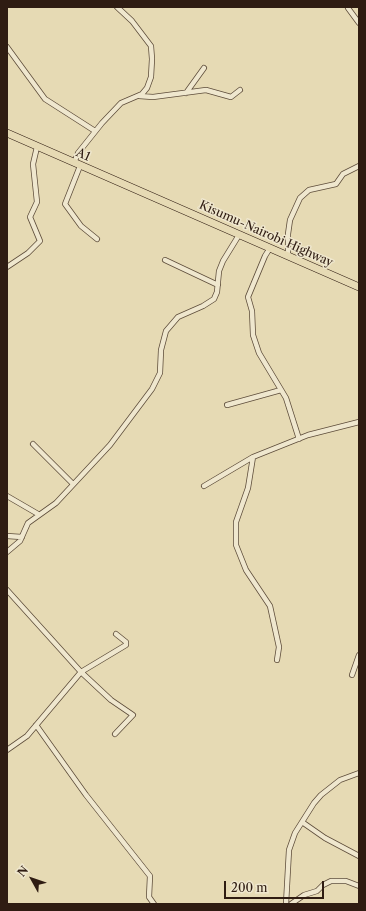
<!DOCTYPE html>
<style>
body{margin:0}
#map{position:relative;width:366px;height:911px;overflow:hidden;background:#e6dab4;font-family:"Libre Caslon Text",serif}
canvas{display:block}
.frame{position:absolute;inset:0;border:8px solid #2f1c12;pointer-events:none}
.north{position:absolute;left:12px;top:859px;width:40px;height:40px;-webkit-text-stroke:3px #efe7ce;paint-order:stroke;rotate:310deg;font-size:11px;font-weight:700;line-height:16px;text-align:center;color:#2f1c12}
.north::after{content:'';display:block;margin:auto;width:14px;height:18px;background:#2f1c12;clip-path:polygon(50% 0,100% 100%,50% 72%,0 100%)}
.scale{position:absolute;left:224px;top:881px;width:100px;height:18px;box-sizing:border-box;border:2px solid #2f1c12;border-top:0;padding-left:5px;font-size:12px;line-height:14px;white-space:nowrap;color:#2f1c12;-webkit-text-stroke:3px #efe7ce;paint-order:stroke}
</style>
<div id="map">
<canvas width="366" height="911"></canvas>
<div class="frame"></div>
<div class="north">N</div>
<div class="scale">200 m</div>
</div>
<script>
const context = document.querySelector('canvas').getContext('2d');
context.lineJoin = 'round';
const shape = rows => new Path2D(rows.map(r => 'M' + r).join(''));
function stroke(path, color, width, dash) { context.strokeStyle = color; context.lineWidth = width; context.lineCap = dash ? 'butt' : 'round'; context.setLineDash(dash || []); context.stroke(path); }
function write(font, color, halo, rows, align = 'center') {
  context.font = font + ' "Libre Caslon Text",serif'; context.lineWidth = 3; context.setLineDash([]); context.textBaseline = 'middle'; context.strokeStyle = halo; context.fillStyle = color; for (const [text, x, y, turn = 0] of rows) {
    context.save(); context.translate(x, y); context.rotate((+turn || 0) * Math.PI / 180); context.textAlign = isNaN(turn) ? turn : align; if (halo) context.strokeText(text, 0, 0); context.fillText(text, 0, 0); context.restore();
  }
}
const minor = shape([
 [348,8,359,23],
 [7,47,45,99,95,131],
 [186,93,204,68],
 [139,96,153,97,206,90,231,97,240,90],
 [74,163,78,153,102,123,121,103,142,94,147,88,151,77,152,59,151,46,132,21,117,7],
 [80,166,65,204,81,226,97,239],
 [270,248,265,256,248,297,252,311,253,335,259,353,286,398,299,439],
 [288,256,288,234,290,220,300,198,309,190,336,184,343,174,359,166],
 [165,260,218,285],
 [7,267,28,253,40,241,30,217,37,202,33,164,37,147],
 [227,405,281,390],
 [33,444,73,484],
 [253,457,248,488,236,522,236,545,246,570,270,606,279,647,277,660],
 [204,486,253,457,308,435,359,422],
 [7,496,38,514],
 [7,536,22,537],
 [7,552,20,541,28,523,56,503,110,445,152,389,160,373,161,350,166,331,178,317,203,306,214,299,217,292,219,271,223,261,239,235],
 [7,590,81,672,111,700,133,715,115,734],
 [352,675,359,655],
 [36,725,86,795,150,876,149,897,154,904],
 [7,750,27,736,81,672,126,645,126,642,116,634],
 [302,822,325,838,359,856],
 [286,904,289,850,295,833,314,803,321,795,340,780,359,773],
 [291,904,304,895,317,891,323,885,331,881,346,881,359,886]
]);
const highway = shape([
 [7,133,359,287]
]);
stroke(minor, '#5d4c3a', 6);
stroke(highway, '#2f1c12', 8);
stroke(minor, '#efe7ce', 4.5);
stroke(highway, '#e6dab4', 7);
write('12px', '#2f1c12', '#efe7ce', [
 ["A1",83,155,24],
 ["Kisumu-Nairobi Highway",266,234,24]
]);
</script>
